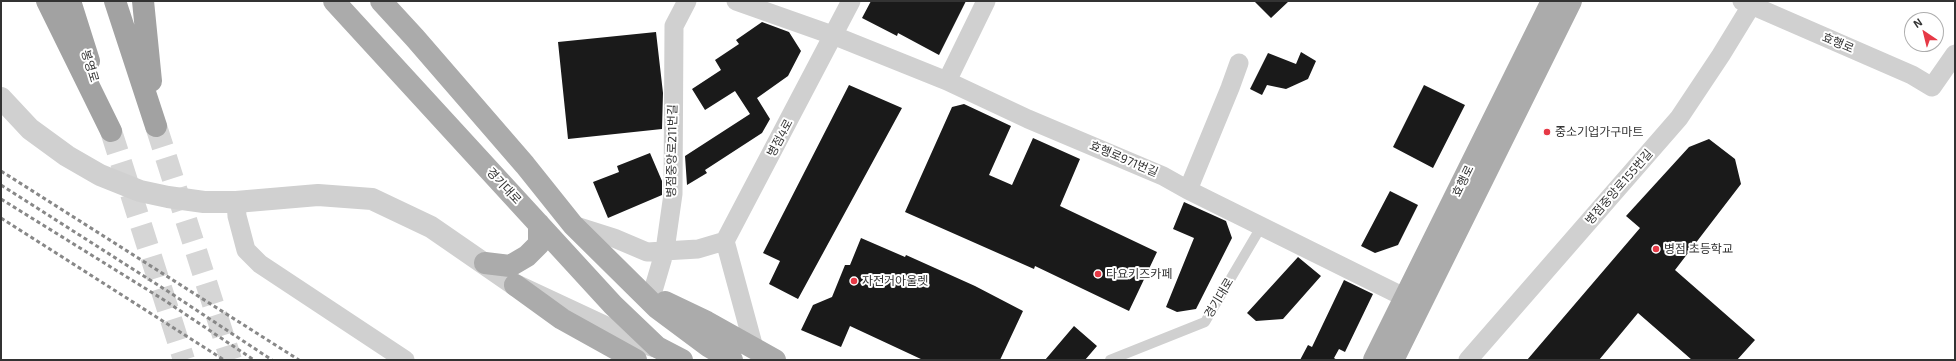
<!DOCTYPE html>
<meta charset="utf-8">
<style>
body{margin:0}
#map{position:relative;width:1956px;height:361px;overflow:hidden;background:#fff;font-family:"Exo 2",sans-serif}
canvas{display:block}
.frame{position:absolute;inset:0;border:2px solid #333;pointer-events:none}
.north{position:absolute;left:1904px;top:12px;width:40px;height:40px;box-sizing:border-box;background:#fff;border:1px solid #adadad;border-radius:50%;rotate:325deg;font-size:11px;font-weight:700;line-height:16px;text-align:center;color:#333}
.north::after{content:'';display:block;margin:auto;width:14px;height:18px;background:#e63946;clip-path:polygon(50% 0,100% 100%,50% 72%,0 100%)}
</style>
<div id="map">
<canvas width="1956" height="361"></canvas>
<div class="frame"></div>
<div class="north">N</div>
</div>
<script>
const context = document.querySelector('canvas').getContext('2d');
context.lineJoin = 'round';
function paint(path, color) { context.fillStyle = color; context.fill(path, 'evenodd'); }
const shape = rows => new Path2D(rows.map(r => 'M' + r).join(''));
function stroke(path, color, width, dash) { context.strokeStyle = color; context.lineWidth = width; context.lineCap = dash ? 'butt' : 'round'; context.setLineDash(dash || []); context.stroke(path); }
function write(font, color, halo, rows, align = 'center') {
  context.font = font + ' "Exo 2","Noto Sans KR",sans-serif'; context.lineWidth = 4; context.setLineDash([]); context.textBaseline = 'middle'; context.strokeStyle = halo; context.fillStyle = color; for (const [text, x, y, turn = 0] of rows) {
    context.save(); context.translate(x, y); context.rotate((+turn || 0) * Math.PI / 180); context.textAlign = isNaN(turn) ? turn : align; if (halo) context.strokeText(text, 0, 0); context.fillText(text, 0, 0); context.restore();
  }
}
paint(shape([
 [871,1,966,1,939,55,898,33,897,36,862,18],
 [1254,1,1289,1,1271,18],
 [762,22,789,32,801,51,788,76,757,98,770,119,762,133,705,170,707,173,687,185,685,156,750,114,735,91,705,110,692,89,721,70,715,60,739,44,736,40],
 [656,32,663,93,662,129,568,139,558,42],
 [1301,52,1316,61,1308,79,1286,89,1267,85,1262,95,1250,89,1268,53,1296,64],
 [849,85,902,108,798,299,769,284,780,261,763,253],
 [1424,85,1465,105,1433,168,1393,147],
 [964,104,1011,126,989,175,1012,185,1033,138,1080,159,1060,206,1157,252,1129,311,1035,266,1034,269,905,212,952,107],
 [1709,139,1735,159,1741,184,1675,270,1755,340,1737,360,1692,360,1638,313,1599,360,1527,360,1640,228,1626,216,1689,147],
 [650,153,662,181,662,195,608,218,593,182,619,172,617,166],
 [1390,191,1418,205,1398,245,1375,253,1361,246],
 [1184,202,1226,221,1232,238,1196,309,1177,312,1166,307,1194,238,1173,229],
 [861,238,905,257,906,255,975,286,1023,311,1000,360,923,360,850,326,841,347,801,330,813,305,832,297,845,265,850,265],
 [1298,257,1321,276,1283,319,1256,321,1247,313],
 [1344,280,1373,294,1345,352,1339,349,1334,358,1337,360,1300,360,1308,345,1312,347],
 [1074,326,1097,346,1085,360,1045,360]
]), '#1a1a1a');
stroke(shape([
 [156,126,231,360],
 [111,131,184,360]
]), '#d6d6d6', 22, [22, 11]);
stroke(shape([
 [1110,360,1205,322,1261,227]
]), '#d0d0d0', 10);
stroke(shape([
 [736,1,835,36,947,81,1028,119,1163,176,1188,190,1406,298],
 [1742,1,1912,75,1932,87,1955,54],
 [947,81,986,1],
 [1188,190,1230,88,1239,63],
 [236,202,237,216,246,250,260,264,405,360],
 [573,225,614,238,647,252,698,249,725,241],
 [725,241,851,1],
 [725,241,754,348],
 [650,301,665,250,673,194,674,26,687,1],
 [1468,360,1679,118,1721,55,1754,1]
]), '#d0d0d0', 19);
stroke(shape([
 [1,98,30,129,67,156,100,175,140,191,168,197,204,202,236,202,318,195,372,199,431,227,515,285,635,341,657,347]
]), '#d0d0d0', 22);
stroke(shape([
 [334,1,613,305,657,347,682,360],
 [381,1,415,38,525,165,573,225,657,308,708,346,732,360],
 [485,263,510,266,527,256,539,244,539,224],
 [515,285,562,319,636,360],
 [665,302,707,322,775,360],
 [1374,360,1552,1],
 [1393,360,1571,1]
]), '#ababab', 22);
stroke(shape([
 [47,1,111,131],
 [70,1,89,61],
 [115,1,156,126],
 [143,1,151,81]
]), '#a2a2a2', 22);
stroke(shape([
 [1,171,299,360],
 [1,185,172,294,272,360],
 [1,199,164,300,254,360],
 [1,218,224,360]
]), '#888', 3, [4, 3]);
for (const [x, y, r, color] of [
 [1547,132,4,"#e63946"],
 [1656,249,4,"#e63946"],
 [1098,274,4,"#e63946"],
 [854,281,4,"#e63946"]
]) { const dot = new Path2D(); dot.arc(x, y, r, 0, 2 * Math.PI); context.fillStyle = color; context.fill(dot); stroke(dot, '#fff', 1.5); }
write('12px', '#333', '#fff', [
 ["효행로",1838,43,23],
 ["봉영로",90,66,73],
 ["병점4로",780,138,-62],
 ["병점중앙로211번길",672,151,-89],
 ["효행로971번길",1124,159,23],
 ["효행로",1463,181,-64],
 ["경기대로",504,186,47],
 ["병점중앙로155번길",1619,187,-49],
 ["경기대로",1219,298,-59]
]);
write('12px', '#333', '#fff', [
 ["중소기업가구마트",1555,132],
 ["병점 초등학교",1664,249],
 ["타요키즈카페",1106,274],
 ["자전거아울렛",862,281]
], 'left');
</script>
